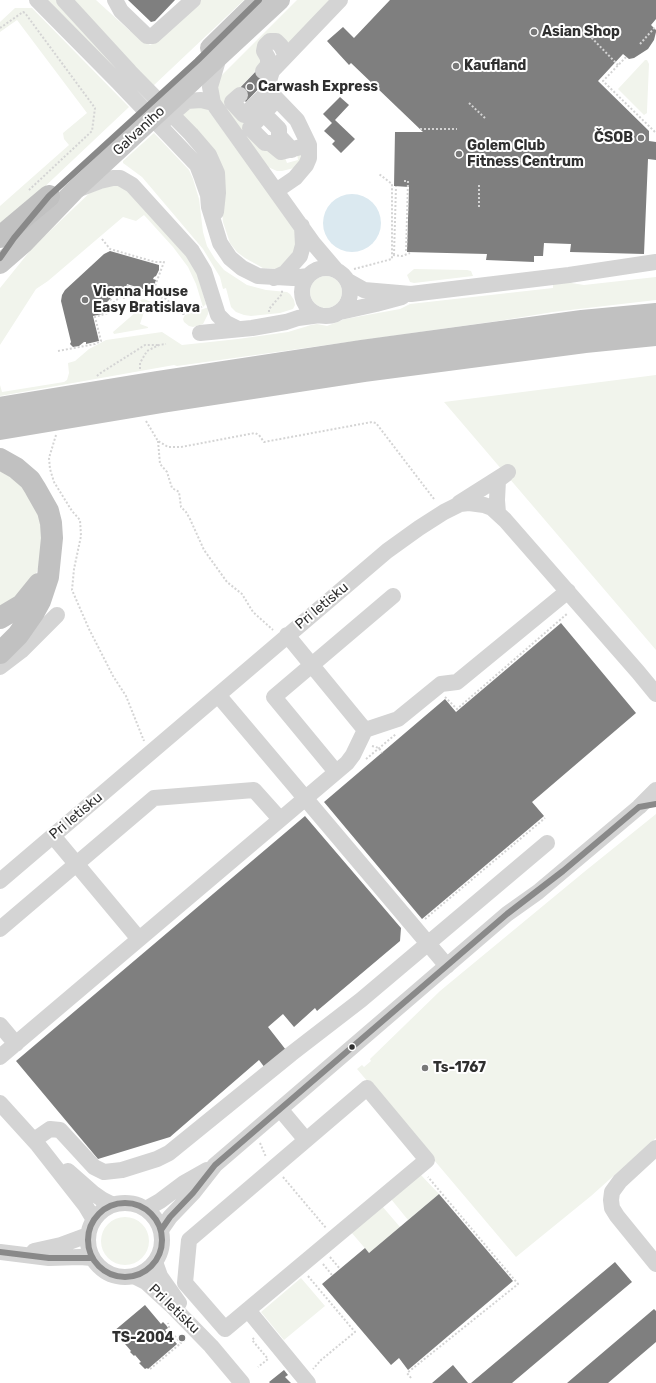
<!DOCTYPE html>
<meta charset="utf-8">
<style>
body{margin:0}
canvas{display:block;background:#fff}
</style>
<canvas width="656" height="1383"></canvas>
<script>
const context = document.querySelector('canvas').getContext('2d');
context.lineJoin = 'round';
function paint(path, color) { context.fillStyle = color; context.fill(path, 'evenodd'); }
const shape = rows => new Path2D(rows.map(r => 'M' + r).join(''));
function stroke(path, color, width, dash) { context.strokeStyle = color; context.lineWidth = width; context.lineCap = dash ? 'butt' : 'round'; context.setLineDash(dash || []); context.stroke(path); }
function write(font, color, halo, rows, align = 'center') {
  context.font = font + ' Rubik,sans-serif'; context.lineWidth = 4; context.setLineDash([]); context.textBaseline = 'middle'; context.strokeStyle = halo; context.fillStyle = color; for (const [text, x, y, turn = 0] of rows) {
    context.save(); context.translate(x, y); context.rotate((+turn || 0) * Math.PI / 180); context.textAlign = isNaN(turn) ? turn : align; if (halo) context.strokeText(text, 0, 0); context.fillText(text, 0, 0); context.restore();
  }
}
paint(shape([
 [48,0,58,0,121,71,118,74],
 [68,0,96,0,130,31,133,30,150,45,152,44,201,0,244,0,152,87],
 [297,0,335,0,288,50,281,40,265,58,259,67,235,93,249,122,284,155,287,163,298,160,297,153,302,155,299,162,294,168,282,171,277,171,268,167,219,100,216,93,221,76],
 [15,8,32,8,129,107,0,229,0,206,69,145,64,139,63,133,87,113,17,20,0,32,0,22],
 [645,60,647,60,649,64,647,111,647,113,644,115,618,89],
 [204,107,209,111,296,231,298,238,290,263,277,269,263,268,245,258,237,252,230,243,223,222,222,211,224,197,177,113,184,109],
 [154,133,189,170,193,179,199,199,203,232,207,246,215,259,224,270,247,285,266,290,287,292,290,294,294,300,295,305,293,309,280,313,251,316,244,315,236,312,231,307,226,288,223,289,220,277,203,249,142,177,123,163,123,161],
 [123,184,193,259,206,304,203,307,196,284,188,267,173,247,144,215,136,221,123,217,48,281,36,289,0,345,0,288,33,247,98,185],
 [414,269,467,270,471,271,473,276,414,283,410,282,407,275],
 '310 292a16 16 0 1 1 32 0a16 16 0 1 1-32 0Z',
 [656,277,656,300,553,312,498,321,177,366,174,365,0,396,0,385,2,392,64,382,67,380,69,373,68,363,75,361,89,349,106,340,162,332,182,345,238,339,288,332,311,325,317,324,327,326,345,319,400,309,410,304,553,288,553,284,565,282,584,285],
 [144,299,151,302,150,304,147,303,140,324,148,327,148,328,114,334,113,332,144,305,140,300],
 [209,307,208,314,203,324,193,327,189,326,184,322,183,319,185,315],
 [656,375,656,650,444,402],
 [0,470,16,481,27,492,36,506,41,522,43,557,35,576,23,593,0,609],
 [656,814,656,1138,591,1196,516,1257,357,1069,362,1065,364,1067,371,1061,370,1059,440,991,584,872],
 [420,1174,439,1194,408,1220,391,1199],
 [382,1206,400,1227,369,1253,351,1232],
 '101 1241a24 24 0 1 1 48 0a24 24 0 1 1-48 0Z',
 [301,1278,325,1306,284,1340,261,1312]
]), '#f1f4ec');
paint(shape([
 '323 223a29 29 0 1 1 58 0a29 29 0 1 1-58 0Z'
]), '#dbe9f0');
paint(shape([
 [128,0,175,0,155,21,151,22],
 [390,0,656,0,656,19,651,25,656,30,656,32,654,40,648,49,634,58,629,59,623,54,598,81,649,131,649,141,656,142,656,160,648,159,644,254,570,252,571,244,544,243,543,256,534,256,534,262,486,260,487,254,407,252,409,187,394,186,395,132,423,132,351,63,349,65,327,41,343,27,354,38],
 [259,68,266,74,261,80,264,83,246,102,236,92],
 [340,97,349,105,335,120,355,139,341,153,332,144,335,141,324,131,332,123,323,114],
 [110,251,159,265,159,270,156,276,154,277,153,279,156,280,152,292,127,284,123,298,114,295,105,304,107,313,93,316,99,341,86,344,86,342,84,342,79,346,73,347,70,344,71,342,61,301,62,295,65,290,104,254],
 [561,623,636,713,532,802,544,816,422,919,324,802,445,699,456,712],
 [305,816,401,928,400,941,317,1011,315,1008,294,1027,283,1014,268,1027,286,1050,265,1068,259,1060,170,1137,98,1159,16,1061],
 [439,1194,513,1281,408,1370,399,1358,391,1365,322,1284,365,1248,369,1253],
 [615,1262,632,1282,544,1356,512,1383,471,1383],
 [145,1305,161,1324,163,1322,166,1325,168,1328,165,1330,177,1344,148,1369,147,1368,145,1369,139,1363,141,1362,135,1355,134,1356,130,1352,131,1351,114,1331],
 [654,1309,656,1311,656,1342,608,1383,567,1383],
 [453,1365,468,1383,432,1383],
 [284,1370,288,1375,285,1377,291,1383,270,1383,269,1382]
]), '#7f7f7f');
stroke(shape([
 [0,28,23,12,25,13,95,108,92,131,29,190],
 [586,32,618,65],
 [640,44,656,26],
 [626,57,603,81,656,133],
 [469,103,486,119],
 [420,129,457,129],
 [404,181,408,181,406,253],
 [479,207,479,183],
 [102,239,110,249,155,262,164,262,152,294],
 [393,255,402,256,410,253],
 [394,255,396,186],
 [354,269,392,259,392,184,379,174],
 [110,299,113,302],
 [269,312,269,309,282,294,282,290],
 [58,351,95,344,101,341,95,317,108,313,107,308,120,297,124,298,128,286,166,299,183,314,202,307],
 [140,369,140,363,147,351,159,345,166,344],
 [97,376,99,374,145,345,159,345],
 [146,421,158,441,168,447,181,447,255,433,259,435,264,442,372,422,376,423,434,499],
 [56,435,49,458,50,469,54,482,72,511,80,520,81,536,74,569,72,590,89,629,113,676,126,696,144,741],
 [158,441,160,464,167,472,172,488,179,492,181,507,186,512,190,519,204,550,227,582,242,594,253,612,273,630],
 [445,697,457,709,568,613],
 [372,746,379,748,382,753],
 [366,759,396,734],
 [425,919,545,818],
 [260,1143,266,1157],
 [283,1177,326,1228],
 [330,1257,340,1269],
 [323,1264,332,1275],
 [308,1276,355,1332,321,1360,313,1369],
 [254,1338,252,1340,268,1359,258,1367],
 [150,1369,181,1343,170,1331,168,1323],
 [411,1378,407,1373,518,1284,428,1177]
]), '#d4d4d4', 2, [2, 2]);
stroke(shape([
 [37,0,118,82,197,165,202,178,208,195,209,207,220,243,230,258,242,268,258,276,293,278,308,276],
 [64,0,130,72,191,134,209,155,217,173,218,193,216,212],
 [115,0,121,11,147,36,153,36,193,0],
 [219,57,210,87,213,103,313,243,336,270],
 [263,71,268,65,268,58,264,51,265,46,270,41,276,41,281,46,286,56],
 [240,95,232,102,244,115,265,95,271,93],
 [276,100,250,128,265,143,270,143,281,152,309,145],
 [263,113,279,129,279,136,292,150],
 [164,121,187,101,201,100,213,103],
 [79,189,100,181,113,178,120,178,132,185,192,251,204,271,218,315,226,323,238,329],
 [276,191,295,178,306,165,309,158,309,145,297,120,271,93,269,81,272,71,340,0],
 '302 292a24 24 0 1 1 48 0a24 24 0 1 1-48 0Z',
 [274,278,285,273,300,256,303,245,302,226],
 [348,281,364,290,411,294,569,275,656,262],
 [340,312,376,304,402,297],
 [200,333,252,328,286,322,298,318,320,315],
 [459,503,508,472],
 [498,513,497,500,498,480,506,474],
 [287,635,365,730],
 [0,667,21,651,57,615],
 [218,695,447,966],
 [336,772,274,697,393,596],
 [53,836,139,939],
 [0,881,387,551,419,528,444,512,460,504,469,503,484,505,492,508,505,520,638,672,656,694],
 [0,929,154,798,254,790,280,819],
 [0,1025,16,1044],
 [0,1057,347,763,353,755,365,730,398,719,441,684,457,682,568,591],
 [367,1088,427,1160,225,1329,185,1283,189,1240,367,1088],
 [0,1103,38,1145,85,1205,94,1220],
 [280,1109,306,1140],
 [34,1140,50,1129,60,1130,94,1167,104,1172,122,1170,157,1159,169,1153,291,1054,361,1000,547,843],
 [656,1148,620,1181,612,1192,611,1200,612,1208,617,1216,656,1264],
 [68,1171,93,1193,103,1200,113,1205],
 '88 1240a37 37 0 1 1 74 0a37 37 0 1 1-74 0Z',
 [146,1209,160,1201,184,1183,207,1170],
 [161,1230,170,1217,193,1193,215,1165,507,914,538,892,639,807,656,790],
 [34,1251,61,1245,88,1235],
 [0,1252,49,1258,80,1257,92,1258],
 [155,1262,160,1276,179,1303],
 [134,1276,146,1282,171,1305,211,1346,242,1383],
 [248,1310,308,1383]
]), '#d4d4d4', 16);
stroke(shape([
 [210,48,259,0],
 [0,264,23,244,74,191,280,0]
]), '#c7c7c7', 20);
stroke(shape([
 [0,237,49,196],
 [0,408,157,382,362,351,582,321,656,314],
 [0,429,162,402,365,371,585,342,656,335],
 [0,459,16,468,30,480,35,488,48,511,51,523,52,538,48,577,40,601,34,612,18,635,0,653],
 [0,618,22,605,39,584]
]), '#c1c1c1', 22);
stroke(shape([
 [0,258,14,238,49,196,197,61,259,0],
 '88 1240a37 37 0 1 1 74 0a37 37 0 1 1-74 0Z',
 [161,1230,170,1217,193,1193,215,1165,507,914,563,871,639,807,656,804],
 [0,1252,49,1258,92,1258]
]), '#898989', 6);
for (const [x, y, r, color] of [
 [534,32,4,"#787878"],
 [456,66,4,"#787878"],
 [250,87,4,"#787878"],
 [641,138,4,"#787878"],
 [459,154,4,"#787878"],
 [85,300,4,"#787878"],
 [352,1047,3.5,"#2f2f2f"],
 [425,1068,4,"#787878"],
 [182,1338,4,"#787878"]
]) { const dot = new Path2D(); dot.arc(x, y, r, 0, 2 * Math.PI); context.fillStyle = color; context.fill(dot); stroke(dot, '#fff', 1.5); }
write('bold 14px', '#2f2f2f', '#fff', [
 ["Asian Shop",542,32],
 ["Kaufland",464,66],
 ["Carwash Express",258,87],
 ["ČSOB",633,138,"right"],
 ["Golem Club",467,146],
 ["Fitness Centrum",467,162],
 ["Vienna House",93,292],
 ["Easy Bratislava",93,308],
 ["Ts-1767",433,1068],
 ["TS-2004",174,1338,"right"]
], 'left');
write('14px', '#2f2f2f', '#fff', [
 ["Galvaniho",139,131,-43],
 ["Pri letisku",322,606,-40],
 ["Pri letisku",76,816,-40],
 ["Pri letisku",174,1309,44]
]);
</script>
